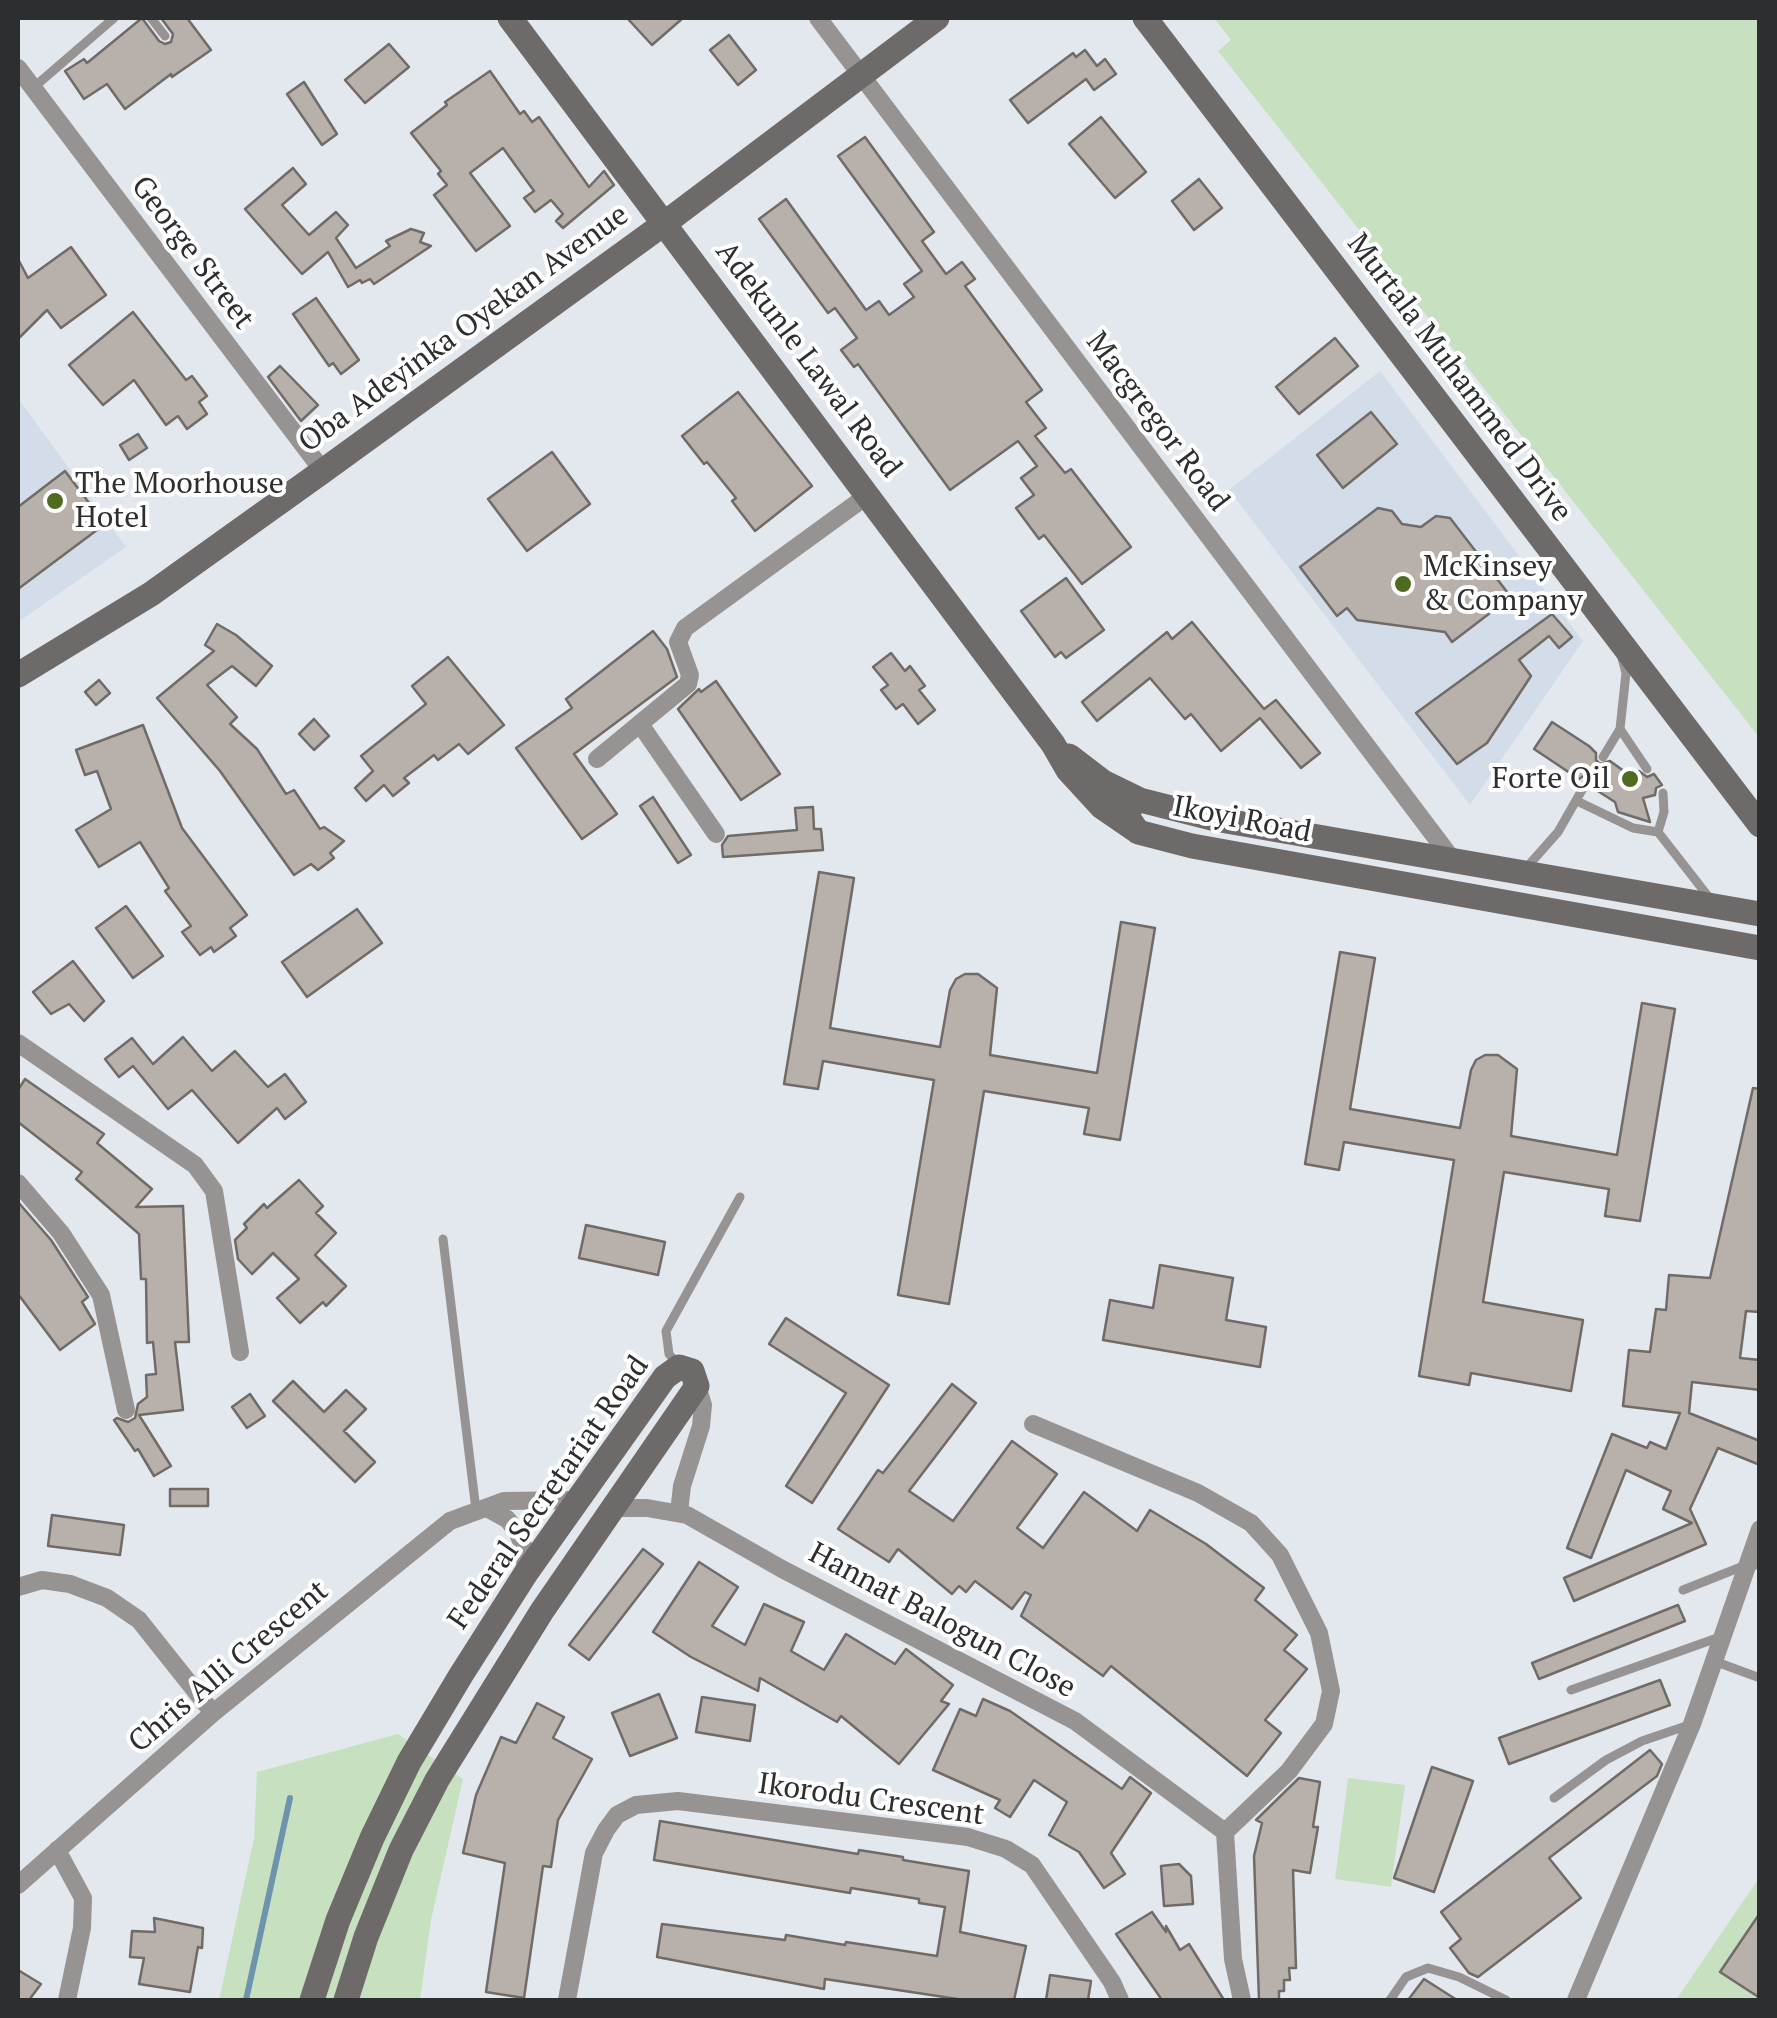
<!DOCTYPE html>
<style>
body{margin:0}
#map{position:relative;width:1777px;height:2018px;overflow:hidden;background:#e3e8ef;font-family:"PT Serif",serif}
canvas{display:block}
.frame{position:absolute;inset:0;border:20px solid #2c2e30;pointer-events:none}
</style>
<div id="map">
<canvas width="1777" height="2018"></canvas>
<div class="frame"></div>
</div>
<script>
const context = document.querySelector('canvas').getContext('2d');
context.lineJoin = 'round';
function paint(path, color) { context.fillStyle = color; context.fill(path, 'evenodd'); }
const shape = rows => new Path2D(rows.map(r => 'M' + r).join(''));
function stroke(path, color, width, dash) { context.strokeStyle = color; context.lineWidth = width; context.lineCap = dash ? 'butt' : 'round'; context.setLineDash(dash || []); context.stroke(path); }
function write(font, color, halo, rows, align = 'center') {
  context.font = font + ' "PT Serif",serif'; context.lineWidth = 8; context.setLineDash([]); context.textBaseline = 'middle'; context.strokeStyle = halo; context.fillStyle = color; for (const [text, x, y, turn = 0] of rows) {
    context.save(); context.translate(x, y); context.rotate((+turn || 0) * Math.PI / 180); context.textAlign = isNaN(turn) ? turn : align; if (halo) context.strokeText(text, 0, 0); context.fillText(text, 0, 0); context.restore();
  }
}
paint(shape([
 [1380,371,1583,641,1470,805,1229,490],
 [18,398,126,547,18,622]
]), '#d2dde9');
paint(shape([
 [1214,18,1759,18,1759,737,1218,51,1231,40],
 [398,1734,463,1779,431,1920,420,2000,219,2000,254,1838,257,1772],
 [1348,1778,1405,1785,1391,1887,1335,1879],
 [1759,1878,1759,2000,1676,2000]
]), '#c7e1c0');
stroke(shape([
 [246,2000,290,1798]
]), '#6e93af', 6);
const building = shape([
 [142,18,159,41,165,44,171,42,173,34,161,18,187,18,211,50,172,77,171,74,125,109,107,84,84,99,65,71,84,59,87,63,142,18],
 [627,18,683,18,652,45,627,18],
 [729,35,756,70,738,85,710,50,729,35],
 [389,44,409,67,365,103,345,80,389,44],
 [1085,50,1097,66,1105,59,1116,74,1094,90,1086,79,1028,123,1010,100,1073,53,1076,57,1085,50],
 [490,71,520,114,524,111,532,122,539,117,589,187,604,171,614,185,563,228,556,221,563,214,551,200,535,212,524,198,534,191,503,148,470,173,510,226,476,251,434,195,447,185,438,174,441,171,411,133,447,105,445,102,490,71],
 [304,82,337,134,322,145,287,94,304,82],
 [1101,117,1146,172,1115,198,1069,144,1101,117],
 [865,137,934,232,922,241,946,274,962,262,975,279,965,286,1042,390,1026,402,1046,428,1035,436,1065,473,1071,469,1131,547,1082,584,1044,535,1039,539,1016,508,1034,495,1021,478,1037,466,1018,441,950,490,858,364,854,367,841,350,857,338,835,308,828,313,759,219,786,199,866,310,879,301,889,315,914,297,904,284,922,271,838,156,865,137],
 [293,168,306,184,282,205,309,235,336,212,348,225,336,238,356,268,390,246,386,241,411,229,424,233,420,242,431,246,374,284,370,279,362,283,360,280,348,287,328,252,302,274,245,209,293,168],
 [1199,179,1222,208,1194,230,1172,201,1199,179],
 [71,247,106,295,61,328,47,310,18,339,18,259,28,278,71,247],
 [316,298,359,360,341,374,333,363,329,366,293,314,316,298],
 [133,312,186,380,192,376,207,396,199,402,207,414,187,429,178,416,166,425,134,380,103,405,69,365,133,312],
 [1335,338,1358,366,1299,414,1276,387,1335,338],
 [280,366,318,405,301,421,268,377,280,366],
 [738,392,812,486,755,531,732,501,736,498,707,462,704,464,682,436,738,392],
 [1371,412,1397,444,1343,488,1317,455,1371,412],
 [138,434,147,448,129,460,120,445,138,434],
 [552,452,590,504,527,551,488,499,552,452],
 [65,471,105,524,18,589,18,507,65,471],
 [1378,508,1392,511,1402,524,1421,527,1436,516,1450,518,1511,597,1452,642,1445,632,1357,620,1347,608,1337,616,1300,567,1378,508],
 [1066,578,1104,630,1066,658,1061,652,1055,657,1021,611,1066,578],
 [1552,614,1572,637,1559,648,1549,636,1519,660,1531,676,1487,743,1457,764,1416,713,1552,614],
 [1192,622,1264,709,1276,700,1320,753,1301,768,1260,718,1221,751,1191,714,1185,719,1150,678,1097,721,1082,702,1167,632,1172,639,1192,622],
 [217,624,236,635,272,666,256,686,232,666,207,685,237,717,230,724,257,749,286,794,294,790,320,829,324,827,344,841,330,853,334,858,318,870,311,864,294,875,220,771,157,698,214,651,205,645,217,624],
 [653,631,667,649,677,677,574,754,617,814,582,839,516,748,572,708,566,699,653,631],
 [891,653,905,671,910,666,925,686,919,690,935,710,918,724,903,704,896,709,881,690,888,685,873,667,891,653],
 [448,657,504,725,468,754,459,744,438,760,434,755,404,778,409,783,393,796,384,785,366,801,355,788,373,771,361,756,426,704,412,686,448,657],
 [99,680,110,693,96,705,85,692,99,680],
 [716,681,780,774,741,800,678,709,699,689,701,692,716,681],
 [314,719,329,736,314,750,299,734,314,719],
 [1552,722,1589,746,1596,753,1596,760,1600,764,1610,761,1628,774,1639,771,1647,777,1654,774,1662,785,1656,788,1655,795,1643,798,1650,822,1618,812,1615,802,1593,788,1591,777,1585,775,1579,779,1534,749,1552,722],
 [143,725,182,828,247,915,230,928,236,936,214,952,211,947,200,955,182,932,191,926,165,891,169,888,140,842,99,867,76,830,111,809,97,771,85,775,76,750,143,725],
 [653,797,691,855,678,863,640,806,653,797],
 [813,807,814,829,821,829,823,850,723,857,722,845,728,836,797,830,795,808,813,807],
 [819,872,854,878,830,1028,940,1047,950,990,956,979,965,974,978,974,997,988,990,1055,1097,1073,1121,922,1155,928,1120,1140,1084,1134,1089,1108,984,1091,949,1304,898,1295,934,1080,823,1061,818,1089,784,1084,819,872],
 [126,906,163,956,133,978,96,928,126,906],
 [357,909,382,943,307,997,282,962,357,909],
 [1340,952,1375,958,1350,1109,1460,1128,1471,1070,1476,1060,1485,1055,1498,1055,1517,1069,1511,1136,1617,1155,1642,1003,1675,1009,1640,1221,1605,1216,1609,1189,1504,1172,1483,1302,1583,1320,1571,1391,1471,1373,1469,1385,1419,1376,1454,1160,1344,1142,1339,1170,1305,1164,1340,952],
 [73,961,104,1001,84,1021,69,1004,51,1014,33,992,73,961],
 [183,1037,212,1071,235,1051,268,1087,285,1074,306,1102,285,1119,277,1108,238,1143,192,1090,168,1109,133,1066,119,1077,105,1059,132,1038,153,1064,183,1037],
 [25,1079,104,1134,97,1143,152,1189,136,1207,183,1206,189,1342,175,1342,183,1410,139,1415,171,1466,154,1476,138,1449,135,1451,114,1420,117,1418,128,1422,135,1418,138,1404,147,1397,146,1375,156,1374,153,1342,147,1343,146,1279,141,1279,139,1234,76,1179,82,1172,18,1122,18,1090,25,1079],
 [1753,1088,1760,1089,1760,1312,1746,1311,1740,1358,1760,1360,1760,1390,1692,1382,1689,1413,1760,1441,1760,1465,1718,1448,1690,1509,1706,1544,1574,1601,1564,1578,1692,1523,1663,1509,1671,1491,1626,1470,1591,1558,1567,1548,1612,1434,1647,1448,1650,1442,1666,1449,1680,1413,1623,1406,1629,1350,1650,1352,1656,1309,1666,1310,1669,1275,1710,1278,1753,1088],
 [299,1180,323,1206,316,1213,336,1233,315,1255,346,1286,326,1306,323,1302,300,1323,277,1298,299,1279,273,1253,252,1274,238,1259,235,1240,247,1228,244,1224,264,1204,267,1208,299,1180],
 [18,1202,51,1240,88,1297,82,1302,95,1324,60,1350,18,1294,18,1202],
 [586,1225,665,1242,658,1275,579,1258,586,1225],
 [1160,1265,1233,1278,1226,1320,1266,1327,1260,1367,1103,1340,1110,1300,1153,1308,1160,1265],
 [786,1318,889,1385,812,1503,786,1486,846,1393,769,1344,786,1318],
 [293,1381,324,1412,346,1390,366,1409,344,1431,375,1462,355,1482,273,1401,293,1381],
 [952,1384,976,1403,909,1491,953,1521,1012,1441,1057,1474,1017,1528,1043,1548,1084,1492,1137,1531,1150,1510,1206,1544,1264,1588,1255,1600,1297,1635,1284,1650,1307,1669,1265,1720,1281,1733,1247,1776,1111,1666,1103,1676,1021,1616,1031,1595,1025,1592,1012,1609,975,1581,966,1592,959,1586,952,1594,898,1549,889,1562,838,1529,878,1470,883,1473,952,1384],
 [250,1394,265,1416,247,1428,232,1407,250,1394],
 [170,1489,208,1489,208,1506,170,1506,170,1489],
 [52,1515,124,1525,120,1555,48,1546,52,1515],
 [643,1549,663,1564,589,1660,569,1645,643,1549],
 [699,1562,738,1587,712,1626,745,1645,764,1604,804,1622,791,1651,824,1670,846,1634,895,1664,906,1649,953,1685,941,1701,949,1704,899,1764,841,1716,837,1722,760,1678,758,1691,691,1657,653,1632,699,1562],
 [1678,1605,1685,1621,1539,1679,1532,1663,1678,1605],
 [1660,1680,1670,1705,1509,1764,1499,1738,1660,1680],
 [659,1694,677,1738,630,1756,612,1713,659,1694],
 [702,1697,755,1705,750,1741,696,1732,702,1697],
 [983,1699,1010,1711,1122,1789,1130,1777,1151,1793,1111,1853,1125,1874,1104,1888,1079,1852,1049,1835,1067,1802,1034,1780,1010,1817,995,1808,1000,1800,933,1770,960,1709,976,1716,983,1699],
 [537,1703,564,1717,553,1738,592,1759,558,1820,551,1867,543,1866,524,1998,486,1992,505,1863,463,1853,476,1795,501,1737,516,1743,537,1703],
 [1650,1750,1662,1764,1657,1776,1549,1858,1581,1898,1478,1977,1469,1973,1450,1948,1461,1939,1441,1912,1650,1750],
 [1432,1767,1473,1781,1434,1892,1394,1878,1432,1767],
 [1299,1778,1320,1782,1313,1827,1318,1827,1310,1873,1293,1870,1296,1968,1289,1968,1290,1980,1284,1980,1284,1991,1279,1991,1279,2000,1259,2000,1254,1856,1262,1823,1256,1820,1299,1778],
 [660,1821,858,1854,859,1850,903,1857,903,1860,969,1871,960,1932,1026,1946,1014,2000,964,2000,825,1979,824,1989,657,1957,662,1924,785,1940,786,1935,845,1945,846,1942,937,1956,945,1907,919,1903,919,1899,851,1888,850,1893,654,1860,660,1821],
 [1179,1864,1191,1876,1193,1904,1164,1906,1161,1866,1179,1864],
 [1152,1912,1166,1932,1166,1926,1180,1950,1189,1944,1224,2000,1162,2000,1116,1934,1152,1912],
 [1760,1913,1760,1998,1720,1972,1760,1913],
 [154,1918,203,1928,202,1948,198,1947,190,1992,139,1984,144,1958,130,1957,132,1931,155,1932,154,1918],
 [18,1970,41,1984,29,2000,18,2000,18,1970],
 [1050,1975,1091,1981,1088,2000,1046,2000,1050,1975],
 [1424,1979,1457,2000,1408,2000,1424,1979]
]);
paint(building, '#b7b0ab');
stroke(building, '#716b67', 2.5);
stroke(shape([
 [151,18,165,36],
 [33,88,114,18],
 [1620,729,1647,769],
 [1603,757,1620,729,1626,673,1622,658],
 [1663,793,1664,812,1658,832,1711,900],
 [1577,801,1633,828,1658,832],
 [1527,867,1558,832,1586,783],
 [443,1239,476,1510],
 [678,1365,669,1354,666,1331,740,1197],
 [1683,1590,1746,1565,1760,1565],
 [1714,1661,1760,1678],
 [1571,1690,1720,1637],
 [1554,1798,1606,1760,1642,1741,1689,1725],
 [1390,2000,1406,1977,1428,1968,1459,1977,1506,2000]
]), '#969392', 9);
stroke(shape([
 [818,18,1452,859],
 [18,68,323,471],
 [640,724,716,834],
 [597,759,688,684,690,675,678,642,685,628,868,495],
 [18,1043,195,1165,214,1191,240,1352],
 [18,1183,61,1233,101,1295,126,1410],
 [1033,1424,1198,1493,1251,1523,1280,1555,1319,1633,1331,1691,1324,1724,1289,1771,1225,1832],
 [487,1508,507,1519,517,1531,524,1548,526,1573],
 [612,1508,647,1508,687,1515,782,1569,1075,1721,1225,1832],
 [679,1512,682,1486,701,1426,703,1405,697,1386],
 [18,1587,42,1580,70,1584,107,1598,139,1620,213,1713],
 [1225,1832,1233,1959,1242,2000],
 [57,1850,83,1898,82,1928,67,2000],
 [18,1885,213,1713,450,1521,504,1501,576,1500],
 [567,2000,594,1853,606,1830,617,1815,636,1805,678,1801,968,1837,1006,1849,1032,1865,1112,1982,1120,2000],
 [1576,2000,1692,1724,1760,1529]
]), '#969392', 18);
stroke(shape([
 [510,18,1053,744,1068,770,1102,807,1137,831],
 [1145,18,1760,825],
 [18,675,151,594,323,471,665,223,937,18],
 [1069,756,1103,782,1140,800],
 [1760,914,1215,819,1140,800,1132,805,1126,815,1138,832,1192,846,1760,948],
 [312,2000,338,1920,372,1838,409,1762,461,1675,526,1573,665,1377,679,1367,692,1371,697,1386,542,1611,437,1780,401,1850,366,1937,346,2000]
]), '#6f6a6a', 25);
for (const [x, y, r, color] of [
 [55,501,10,"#4f6b1f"],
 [1403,584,10,"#4f6b1f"],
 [1630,779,10,"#4f6b1f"]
]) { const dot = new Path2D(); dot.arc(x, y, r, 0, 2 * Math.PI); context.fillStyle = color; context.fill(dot); stroke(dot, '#fff', 4); }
write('30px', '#2c2e30', '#fff', [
 ["George Street",192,253,53],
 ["Oba Adeyinka Oyekan Avenue",464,329,-36],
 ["Adekunle Lawal Road",808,360,53],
 ["Murtala Muhammed Drive",1459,378,53],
 ["Macgregor Road",1157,422,53],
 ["Ikoyi Road",1242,820,11],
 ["Federal Secretariat Road",549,1493,-55],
 ["Hannat Balogun Close",942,1621,28],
 ["Chris Alli Crescent",229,1667,-40],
 ["Ikorodu Crescent",871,1800,8]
]);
write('30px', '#2c2e30', '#fff', [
 ["The Moorhouse",75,484],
 ["Hotel",75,518],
 ["McKinsey",1423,567],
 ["& Company",1423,601],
 ["Forte Oil",1610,779,"right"]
], 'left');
</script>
